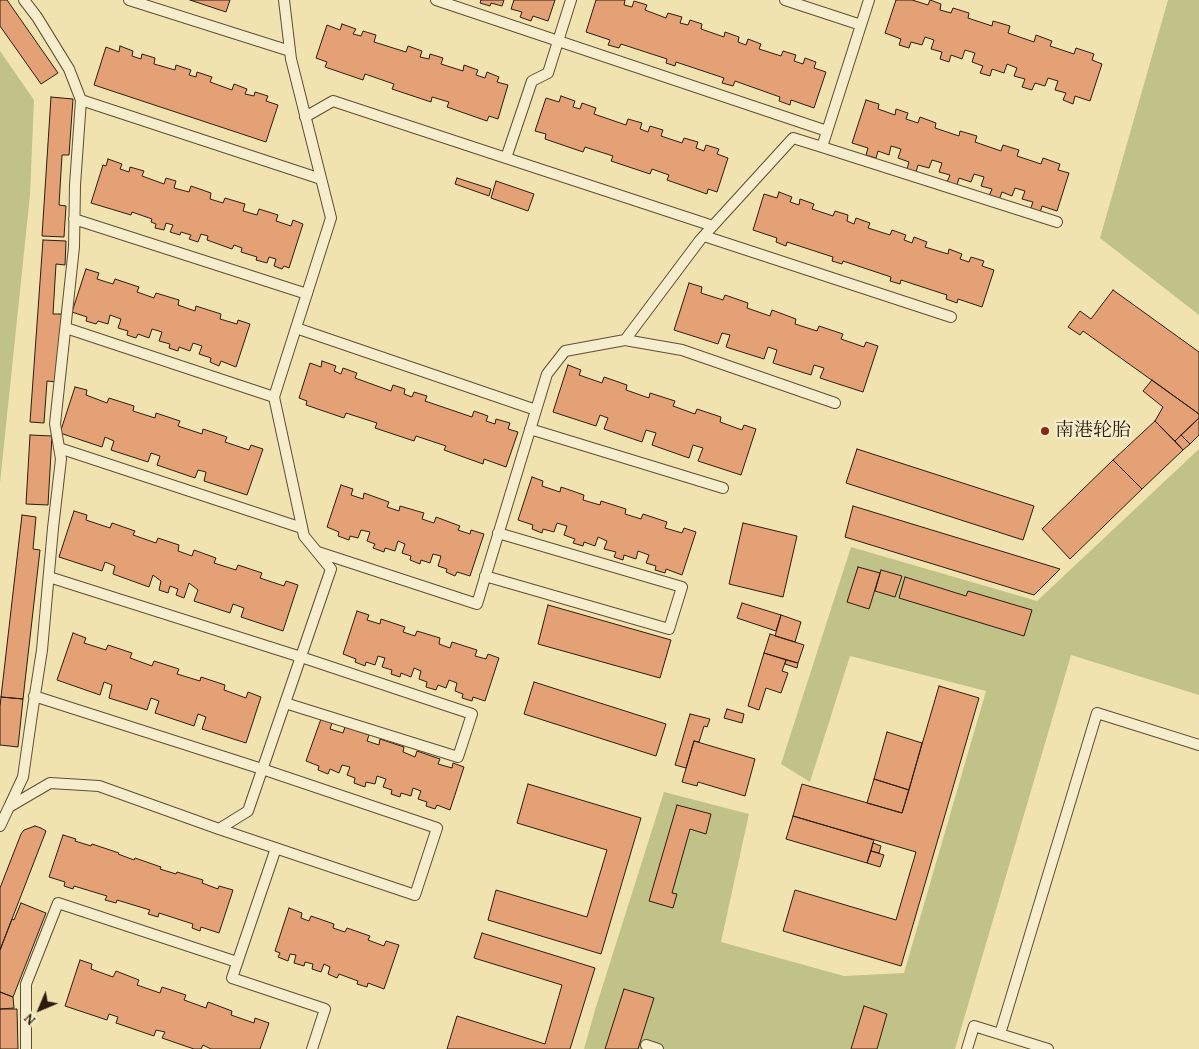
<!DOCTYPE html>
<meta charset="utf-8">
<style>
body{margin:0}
#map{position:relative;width:1199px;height:1049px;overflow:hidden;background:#f1e3b0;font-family:"Gentium Book Plus",serif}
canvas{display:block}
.north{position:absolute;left:15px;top:984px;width:50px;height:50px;-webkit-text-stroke:4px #f6edcc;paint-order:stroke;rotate:225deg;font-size:14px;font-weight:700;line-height:20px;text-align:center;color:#2c1c0e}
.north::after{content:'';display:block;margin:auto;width:18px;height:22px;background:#2c1c0e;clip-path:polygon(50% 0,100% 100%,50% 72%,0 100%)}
</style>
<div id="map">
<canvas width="1199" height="1049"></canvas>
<div class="north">N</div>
</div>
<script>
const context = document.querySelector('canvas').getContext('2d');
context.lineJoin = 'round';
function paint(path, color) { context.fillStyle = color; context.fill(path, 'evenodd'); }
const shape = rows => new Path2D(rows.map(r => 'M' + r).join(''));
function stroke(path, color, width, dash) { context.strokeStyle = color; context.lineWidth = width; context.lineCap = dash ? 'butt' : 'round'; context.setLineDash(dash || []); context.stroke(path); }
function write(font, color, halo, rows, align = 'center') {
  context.font = font + ' "Gentium Book Plus","Noto Serif SC",serif'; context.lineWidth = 4.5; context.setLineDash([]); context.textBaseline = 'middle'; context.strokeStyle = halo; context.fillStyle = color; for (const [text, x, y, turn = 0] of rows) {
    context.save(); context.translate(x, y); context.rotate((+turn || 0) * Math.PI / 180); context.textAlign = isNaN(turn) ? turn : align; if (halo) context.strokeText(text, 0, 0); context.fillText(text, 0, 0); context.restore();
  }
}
paint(shape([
 [1168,0,1199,0,1199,315,1100,238],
 [0,51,34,100,30,195,0,483],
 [1199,449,1199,695,1071,655,955,1049,584,1049,595,1010,664,792,749,814,721,942,844,976,904,973,986,691,850,656,810,782,781,764,851,547,1037,601]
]), '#c0c287');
const building = shape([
 [0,0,7,0,58,73,41,84,0,26,0,0],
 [190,0,230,0,226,12,190,0],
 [481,0,504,0,502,6,491,3,490,6,480,3,481,0],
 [514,0,555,0,548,21,533,16,531,21,520,17,522,12,511,9,514,0],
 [596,0,625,0,624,5,632,7,634,1,647,5,645,10,666,18,668,13,682,17,680,23,688,25,690,20,702,24,701,29,724,37,725,32,739,37,738,42,746,45,748,39,761,44,759,49,781,56,783,51,796,55,794,61,803,64,805,58,816,62,814,68,826,72,814,108,791,100,790,105,779,101,780,97,735,81,733,86,722,83,724,78,676,62,675,66,666,63,667,59,621,44,619,48,608,45,610,40,586,32,596,0],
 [896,0,912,0,928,5,930,0,941,4,940,10,951,13,953,8,969,13,968,18,992,26,993,21,1010,26,1008,33,1034,42,1036,35,1052,41,1050,46,1074,54,1076,48,1094,54,1092,60,1102,64,1090,101,1075,96,1073,104,1063,100,1066,93,1055,90,1058,81,1048,78,1045,86,1035,83,1032,90,1022,87,1025,79,1014,76,1017,68,1007,64,1004,73,992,69,990,76,980,73,983,66,972,62,975,53,965,50,962,59,951,55,949,62,940,59,942,52,931,49,934,40,925,37,922,45,911,42,909,48,899,45,901,39,885,33,896,0],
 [342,24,356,29,353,34,361,36,363,31,376,35,374,42,406,52,408,46,422,51,420,57,429,59,430,54,443,58,441,64,463,71,464,65,478,70,476,75,485,78,487,72,499,77,497,82,508,85,498,119,489,116,487,121,447,107,449,102,432,97,431,102,392,89,394,84,365,74,363,80,325,67,327,62,316,58,327,25,340,30,342,24],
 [120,46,133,51,132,56,141,59,142,54,155,58,154,64,175,70,176,65,191,70,189,75,196,77,197,72,212,77,210,82,232,90,234,84,247,89,245,94,254,96,255,92,268,96,266,101,278,105,266,142,94,85,106,47,119,52,120,46],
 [561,96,575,101,573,107,580,109,582,103,596,108,594,114,626,125,628,119,642,123,640,129,648,132,650,126,663,130,661,136,682,143,684,138,698,142,696,148,704,151,706,145,719,149,717,154,728,158,717,192,708,189,707,194,667,180,669,175,652,169,650,174,611,161,613,156,585,147,583,152,545,139,546,134,535,131,546,98,559,102,561,96],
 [51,97,73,99,69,155,62,155,59,205,66,206,64,237,42,236,51,97],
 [866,100,879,104,878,109,895,115,896,109,908,113,906,119,918,123,920,117,936,123,935,128,959,136,960,131,977,136,975,142,1001,151,1003,145,1019,150,1017,156,1041,164,1043,158,1060,164,1058,170,1069,173,1057,211,1042,206,1040,213,1030,210,1033,202,1022,199,1025,191,1015,188,1012,196,1002,192,999,200,989,196,992,189,981,186,984,177,974,174,971,182,959,178,957,185,947,182,950,175,939,172,942,163,932,160,929,168,918,165,916,172,907,169,909,162,898,158,901,149,891,146,889,155,878,151,876,158,866,155,868,148,852,143,866,100],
 [108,159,122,164,120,169,129,172,130,167,144,171,142,176,164,184,166,178,176,181,174,188,189,192,191,186,211,193,210,199,223,203,225,198,245,204,243,211,257,215,259,209,278,215,276,221,291,226,293,220,303,224,289,268,284,266,282,269,274,266,276,259,269,257,267,263,256,260,257,257,241,252,242,248,234,245,232,249,207,240,208,236,201,234,198,242,189,239,191,235,181,232,180,235,170,232,173,225,166,223,164,230,155,228,156,224,151,222,152,219,132,212,131,215,91,203,103,165,106,166,108,159],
 [457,178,491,189,489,196,455,184,457,178],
 [496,181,534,194,528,211,491,198,496,181],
 [779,192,792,197,790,202,799,205,800,199,814,204,812,209,833,216,835,211,848,215,847,221,854,224,856,218,870,223,868,228,890,235,892,230,906,235,904,240,912,243,914,237,927,242,925,247,948,254,949,249,962,254,960,259,969,262,971,257,984,261,982,266,994,270,982,307,958,299,957,303,946,299,947,295,901,280,900,284,890,281,891,277,843,261,842,264,832,261,833,257,787,242,786,246,776,242,777,238,753,230,764,194,777,198,779,192],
 [43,240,66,241,65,265,56,264,53,314,61,314,66,328,57,382,47,381,44,423,30,422,43,240],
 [86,269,99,273,97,279,113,284,115,279,139,287,137,292,154,298,156,293,179,300,178,305,195,311,196,306,221,314,220,319,237,324,238,320,250,324,236,367,221,361,219,366,210,362,211,358,199,354,202,346,193,343,190,351,179,347,178,351,169,348,170,344,159,341,162,332,152,329,149,338,138,334,136,338,127,335,128,331,118,328,121,319,110,315,108,324,98,321,96,324,86,321,87,317,72,312,86,269],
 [689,283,702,287,701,293,723,300,725,295,748,303,747,308,770,316,772,310,796,319,795,324,817,331,819,326,843,334,841,339,864,347,866,342,878,346,863,392,820,378,824,368,814,365,811,375,773,363,777,350,768,347,764,359,726,347,730,335,722,333,718,344,674,330,689,283],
 [1113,290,1199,352,1199,414,1083,331,1080,335,1068,327,1080,311,1091,319,1113,290],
 [322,361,336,366,334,371,341,374,343,368,357,373,355,378,391,391,393,385,405,389,404,394,412,397,414,392,427,396,425,401,472,417,474,411,488,416,486,421,495,424,496,419,510,423,508,429,518,432,506,467,484,459,483,464,444,450,446,446,416,436,414,441,375,428,377,423,346,413,344,418,306,405,307,401,299,398,310,363,321,367,322,361],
 [568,365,581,370,579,375,602,383,604,377,627,385,626,390,649,398,650,393,675,401,673,406,695,414,697,409,721,417,720,422,742,430,744,425,756,429,741,475,698,461,703,448,693,445,689,458,652,445,656,433,646,430,642,442,604,429,608,418,600,415,596,426,553,412,568,365],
 [1152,380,1199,414,1199,418,1175,441,1155,421,1163,407,1143,391,1152,380],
 [75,387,87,390,86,395,107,403,109,398,134,406,133,411,155,418,156,413,180,421,178,426,202,434,203,429,227,437,225,442,249,450,251,445,263,449,247,495,204,481,206,472,198,470,195,478,157,465,160,456,151,453,148,462,111,450,114,441,105,437,102,447,60,433,75,387],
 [1199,418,1199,435,1190,444,1181,435,1199,418],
 [1155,421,1183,450,1142,489,1113,460,1155,421],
 [30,435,52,436,48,505,26,504,30,435],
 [1181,435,1190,444,1183,450,1175,441,1181,435],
 [857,449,1034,506,1023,540,846,483,857,449],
 [1113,460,1142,489,1070,559,1042,529,1113,460],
 [532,477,543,481,542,486,560,492,561,487,584,495,583,500,600,505,601,501,626,509,625,514,641,519,643,514,667,522,665,528,682,533,684,528,696,532,682,575,666,569,665,573,655,570,656,566,646,563,649,555,638,551,636,559,624,555,623,560,614,557,616,552,604,549,607,541,598,537,595,546,584,542,583,546,573,543,575,539,564,535,567,526,557,523,554,532,543,529,542,533,532,529,533,525,518,520,532,477],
 [341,485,353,489,351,495,363,499,364,493,389,502,387,507,399,511,400,506,424,513,422,519,434,523,436,517,460,526,458,530,470,534,471,530,484,534,470,576,457,572,455,576,446,572,447,569,438,566,441,556,433,554,430,563,421,560,420,564,410,560,411,556,402,553,405,544,398,541,395,551,385,548,384,552,373,548,375,544,367,541,370,532,361,530,358,538,350,536,349,540,338,536,339,532,327,527,341,485],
 [853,506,1060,569,1034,595,845,537,853,506],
 [74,511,87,515,86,520,110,528,112,523,135,531,133,535,156,543,158,538,179,545,178,551,192,556,194,550,216,558,214,563,236,570,238,565,262,573,260,578,284,586,286,581,298,585,283,631,241,617,244,608,233,604,230,613,194,601,198,590,189,583,184,598,176,595,178,589,170,586,168,593,159,590,161,581,153,575,149,587,113,574,115,566,105,562,102,571,59,557,74,511],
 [22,515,36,517,33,549,40,550,23,699,1,697,22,515],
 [743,523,797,536,783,597,729,584,743,523],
 [858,567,880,573,869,609,847,602,858,567],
 [881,570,902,576,895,597,875,591,881,570],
 [905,577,966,596,968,591,1032,610,1024,636,899,598,905,577],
 [742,603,781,615,776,631,737,618,742,603],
 [548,605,671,640,660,678,538,644,548,605],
 [357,611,369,615,367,620,380,624,381,619,405,627,403,632,415,636,417,631,440,638,439,644,450,648,452,642,477,650,475,656,486,659,488,654,499,658,485,701,473,697,472,701,462,698,463,694,455,691,457,683,449,680,446,688,438,685,436,690,426,687,427,682,419,679,421,671,414,668,411,677,401,673,400,677,391,674,392,670,382,667,385,658,378,656,375,665,366,662,365,666,355,662,356,659,343,654,357,611],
 [781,615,801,622,795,642,775,636,781,615],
 [73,633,86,638,84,643,106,650,108,645,132,653,130,658,152,666,154,661,179,669,177,674,200,681,201,677,225,685,224,690,246,698,248,692,261,697,246,743,202,729,206,717,198,714,194,726,155,713,159,701,151,698,147,710,109,698,112,685,104,682,100,695,57,680,73,633],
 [770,634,804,645,798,663,764,653,770,634],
 [764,653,786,660,782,671,788,673,781,693,766,688,759,710,748,706,764,653],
 [786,660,798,663,797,668,785,664,786,660],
 [534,682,666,724,656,756,524,714,534,682],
 [939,686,979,698,901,966,783,931,795,890,896,920,916,852,793,816,802,784,902,813,939,686],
 [1,697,23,699,18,747,0,745,0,707,1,697],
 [727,709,744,714,742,723,724,718,727,709],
 [690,714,710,719,707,727,704,726,699,742,694,741,686,768,675,765,690,714],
 [321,719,332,723,330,729,343,733,345,727,369,735,367,741,379,745,380,739,404,747,403,752,415,757,417,751,440,759,438,764,452,768,453,763,464,767,450,810,437,805,435,809,426,806,427,802,418,799,421,791,413,788,411,796,401,793,400,797,391,794,392,790,383,787,386,779,377,776,375,784,366,782,365,787,354,783,355,778,347,775,350,767,342,765,339,773,330,769,328,774,318,770,319,766,306,761,321,719],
 [887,732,922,743,909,790,874,779,887,732],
 [694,741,755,759,745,796,698,782,697,786,682,782,694,741],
 [874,779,909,790,902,813,867,803,874,779],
 [528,784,641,818,601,954,488,920,496,890,587,917,607,850,517,823,528,784],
 [677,805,711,814,706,834,690,829,672,893,677,894,673,908,649,901,677,805],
 [793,816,874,840,867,863,786,839,793,816],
 [35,826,41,828,46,831,0,950,0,888,21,834,24,830,35,826],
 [63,835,76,839,75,841,91,846,92,844,119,853,118,854,134,860,135,858,161,867,160,869,176,874,177,872,203,880,202,883,218,889,219,886,233,890,219,933,201,927,200,931,192,928,193,924,159,913,158,917,148,914,150,910,117,900,116,903,105,900,107,896,74,886,73,889,64,886,65,882,49,877,63,835],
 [873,843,881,846,879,853,871,851,873,843],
 [871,851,884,855,880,867,867,863,871,851],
 [21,903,46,913,13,997,0,992,0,950,12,919,14,920,21,903],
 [289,908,302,913,301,918,309,921,311,916,334,924,333,928,345,932,347,928,370,936,368,940,384,946,386,941,399,945,384,989,368,983,367,987,357,984,358,981,339,974,337,978,328,974,330,967,324,964,321,972,312,969,313,964,305,962,304,966,294,963,296,955,290,954,288,961,278,957,280,953,275,951,289,908],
 [482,933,595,968,570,1049,447,1049,457,1016,545,1044,562,985,474,958,482,933],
 [80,960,92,964,91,969,113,977,116,971,139,980,137,985,160,993,162,987,186,995,184,1000,206,1008,208,1002,232,1011,231,1015,254,1023,255,1018,269,1023,260,1049,211,1049,203,1045,201,1049,194,1049,162,1038,165,1032,156,1030,154,1036,116,1023,118,1017,109,1014,107,1020,65,1006,80,960],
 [624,989,654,998,638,1049,605,1049,624,989],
 [0,992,13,997,14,1008,0,1009,0,992],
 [864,1006,887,1014,877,1049,851,1049,864,1006],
 [0,1009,17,1009,18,1049,0,1049,0,1009]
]);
paint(building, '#e5a176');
stroke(building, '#2c1c0e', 1);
const service = shape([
 [129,0,290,51],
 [436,0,827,131],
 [785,0,861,25],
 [81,100,321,179],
 [305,117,333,101,506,158,532,81,548,73,571,0],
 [822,147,1057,222],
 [506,158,713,226],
 [74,219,307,294],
 [704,236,951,317],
 [66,328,274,397],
 [296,328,536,410],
 [625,340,682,350,835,403],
 [530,429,723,488],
 [59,448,302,528],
 [318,552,477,604,547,374,565,351,625,340,700,240,793,138,822,147,869,0],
 [485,576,669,629,682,587,498,533],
 [49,577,301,657,472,714,458,757,285,703],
 [34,696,262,769,437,828,415,895,219,829],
 [9,807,23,777,32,714,42,650,53,528,61,459,55,424,74,247,75,185,81,100,69,69,37,17,24,0],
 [0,826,9,807,50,783,99,786,219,829,248,811,331,569,304,536,274,397,331,218,291,59,284,0],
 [276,848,232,978,325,1009,312,1049],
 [1000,1034,1097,713,1199,745],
 [646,1045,658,1049],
 [26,1049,26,984,58,903,237,962],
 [967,1049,974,1026,1048,1049]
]);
stroke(service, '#5d4e36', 12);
stroke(service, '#f6edcc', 10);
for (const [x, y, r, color] of [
 [1045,431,5,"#8f2418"]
]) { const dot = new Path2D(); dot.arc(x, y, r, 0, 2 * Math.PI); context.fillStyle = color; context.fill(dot); stroke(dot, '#f6edcc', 2); }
write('19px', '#2c1c0e', '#f6edcc', [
 ["南港轮胎",1055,431]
], 'left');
</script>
